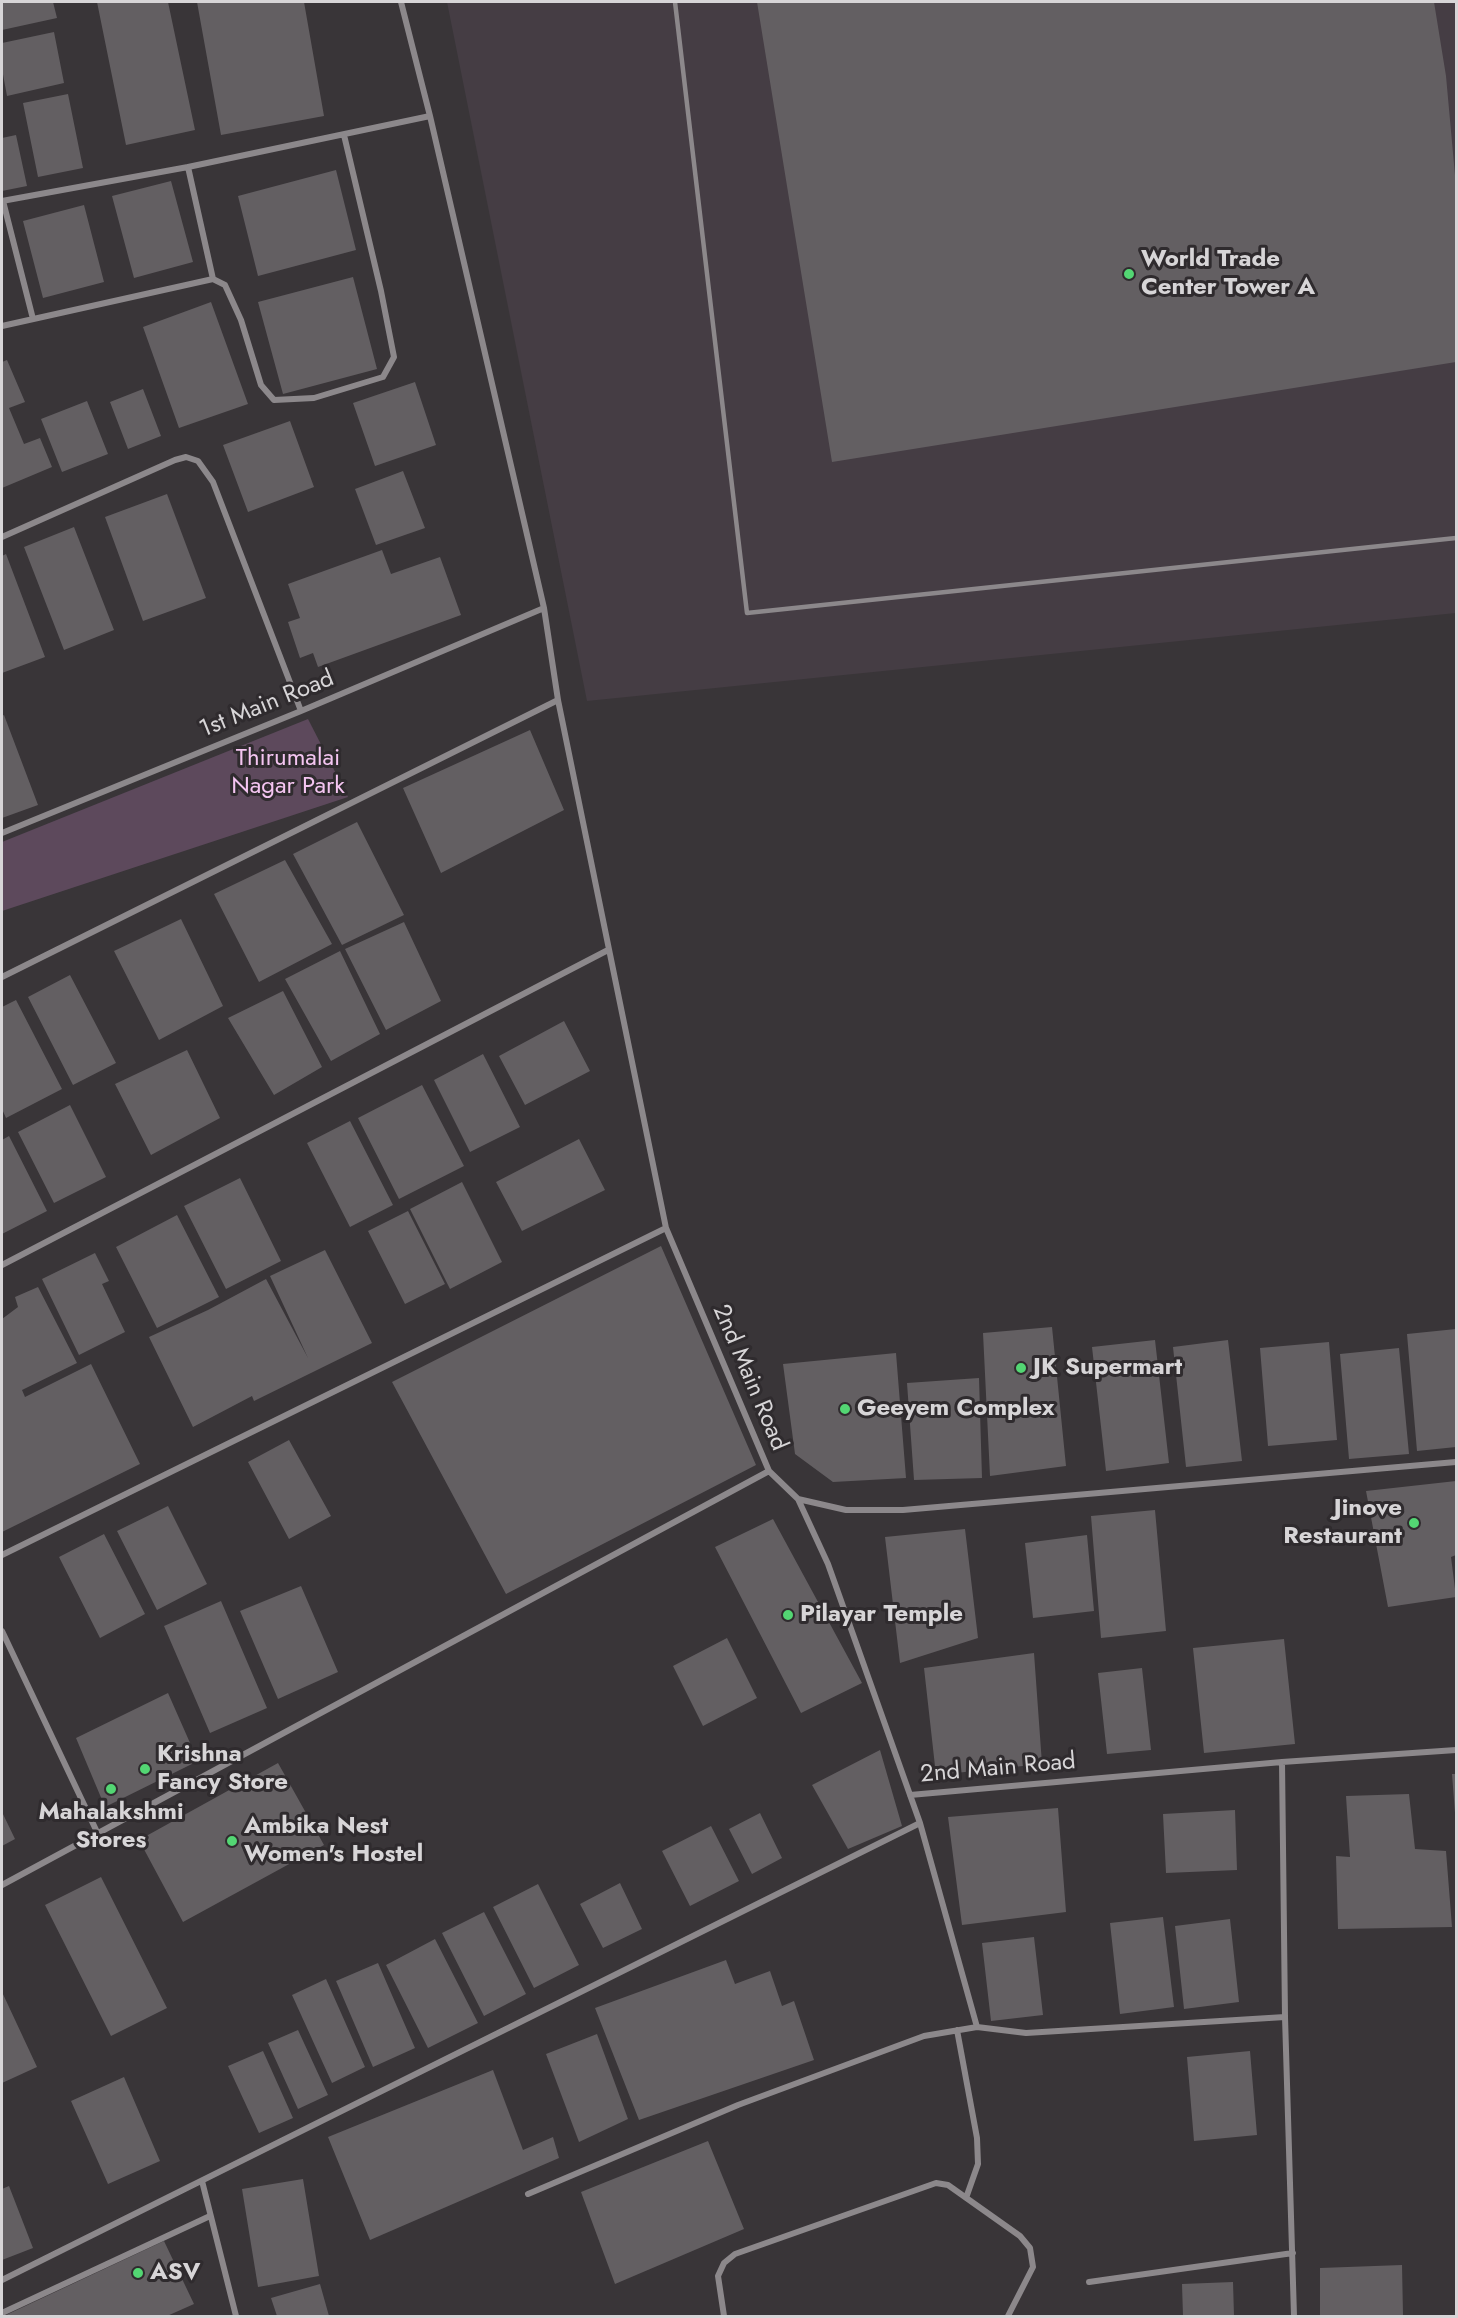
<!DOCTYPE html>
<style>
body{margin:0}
#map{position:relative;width:1458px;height:2318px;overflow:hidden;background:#393538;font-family:Jost,sans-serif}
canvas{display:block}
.frame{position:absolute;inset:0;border:3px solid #d7d5d7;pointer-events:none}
</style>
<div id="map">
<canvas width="1458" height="2318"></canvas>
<div class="frame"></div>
</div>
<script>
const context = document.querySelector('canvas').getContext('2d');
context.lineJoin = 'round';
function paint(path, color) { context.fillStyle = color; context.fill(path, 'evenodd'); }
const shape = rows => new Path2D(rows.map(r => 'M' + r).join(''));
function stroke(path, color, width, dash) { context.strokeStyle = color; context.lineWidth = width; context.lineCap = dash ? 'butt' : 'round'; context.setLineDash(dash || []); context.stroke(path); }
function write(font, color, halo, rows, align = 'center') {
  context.font = font + ' Jost,sans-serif'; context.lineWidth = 6; context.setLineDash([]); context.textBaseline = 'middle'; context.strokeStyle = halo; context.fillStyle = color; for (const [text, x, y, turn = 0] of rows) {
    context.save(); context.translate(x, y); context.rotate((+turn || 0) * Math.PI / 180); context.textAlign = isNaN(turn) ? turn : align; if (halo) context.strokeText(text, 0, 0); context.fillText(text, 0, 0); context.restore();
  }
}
paint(shape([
 [447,2,1456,2,1456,613,587,701]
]), '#453d44');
paint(shape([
 [308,719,348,797,2,911,2,842]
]), '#5d495c');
paint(shape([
 [2,2,53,2,57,18,2,30],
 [97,2,168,2,195,130,126,145],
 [197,2,304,2,324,116,221,135],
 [757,2,1434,2,1446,76,1456,186,1456,362,832,462],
 [54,32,64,83,7,96,2,69,2,43],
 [68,94,83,168,38,177,23,103],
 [16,135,27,186,2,191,2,138],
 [336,170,356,250,258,276,238,196],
 [171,181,193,262,134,278,112,196],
 [84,205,104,282,43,298,23,221],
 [353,277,377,369,283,394,258,302],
 [211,302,248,404,179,428,143,327],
 [7,360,25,402,9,408,24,444,40,438,52,467,2,488,2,362],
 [415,382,436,445,375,466,353,403],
 [143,389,161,436,128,449,110,402],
 [87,401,108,454,62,472,41,419],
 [290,421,314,487,248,512,223,445],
 [403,471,425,528,376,545,355,489],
 [167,494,206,598,143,621,105,517],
 [74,527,114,630,64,650,24,547],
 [382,550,391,574,440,557,461,615,318,667,313,653,300,658,288,622,300,618,288,584],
 [6,554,45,657,2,673,2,556],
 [4,715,38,805,2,818,2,716],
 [530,730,564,810,441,873,403,788],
 [357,822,404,915,342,945,293,854],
 [285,860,332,944,259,982,214,894],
 [181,919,223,1006,159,1040,114,951],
 [404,922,441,1001,386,1030,345,949],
 [340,951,380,1034,331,1061,285,979],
 [70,975,116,1063,73,1085,28,997],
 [283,991,322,1067,274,1095,228,1018],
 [16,1000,62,1089,6,1118,2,1109,2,1007],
 [564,1021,590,1071,525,1105,499,1056],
 [187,1050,220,1118,151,1155,115,1084],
 [483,1054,520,1127,470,1152,434,1080],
 [422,1085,464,1166,399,1199,358,1118],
 [70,1105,106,1177,54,1203,18,1132],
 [350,1121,393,1205,350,1227,307,1143],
 [9,1136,47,1211,2,1234,2,1140],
 [579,1139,605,1190,522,1231,496,1182],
 [240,1178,281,1261,226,1289,184,1206],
 [462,1182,502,1262,450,1289,410,1209],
 [408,1211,445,1284,405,1304,368,1231],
 [177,1215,219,1297,157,1328,116,1247],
 [661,1246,756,1465,506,1594,392,1382],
 [325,1250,372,1343,254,1401,252,1396,193,1427,149,1337,208,1310,266,1279,308,1358,270,1276],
 [95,1253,109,1281,102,1284,125,1332,79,1355,42,1279],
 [38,1287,77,1363,22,1390,25,1397,91,1364,140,1464,2,1532,2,1319,18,1307,15,1297],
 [1052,1327,1066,1466,990,1476,983,1333],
 [1456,1329,1456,1447,1417,1451,1407,1334],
 [1155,1340,1169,1463,1106,1471,1092,1347],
 [1228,1340,1242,1461,1186,1467,1173,1347],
 [1329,1342,1337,1440,1268,1446,1260,1348],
 [1399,1348,1409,1454,1349,1459,1340,1354],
 [896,1353,906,1478,833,1482,795,1454,783,1364],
 [979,1378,982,1478,914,1480,907,1383],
 [289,1440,331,1516,289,1539,248,1462],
 [1456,1481,1456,1555,1451,1557,1456,1597,1388,1607,1366,1491],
 [168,1506,207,1584,157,1610,117,1531],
 [1155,1510,1166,1631,1101,1638,1091,1516],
 [773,1519,862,1683,801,1713,715,1547],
 [965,1529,978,1638,900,1663,885,1537],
 [104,1534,145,1614,100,1638,59,1557],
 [1087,1535,1094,1611,1033,1618,1025,1543],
 [301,1586,338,1672,278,1699,240,1611],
 [221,1601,267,1708,210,1733,164,1626],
 [727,1638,757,1698,703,1726,673,1666],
 [1284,1639,1295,1744,1204,1753,1193,1648],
 [1034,1653,1042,1764,936,1775,924,1668],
 [1142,1668,1151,1750,1107,1754,1098,1673],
 [168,1693,198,1761,105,1807,76,1738],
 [880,1750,902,1826,848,1849,812,1785],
 [278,1763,324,1845,183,1922,139,1840],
 [1452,1774,1456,1774,1456,1813,1455,1813],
 [1409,1794,1415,1849,1446,1851,1452,1927,1338,1929,1336,1856,1350,1857,1346,1796],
 [1058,1808,1066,1912,962,1925,948,1817],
 [1235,1810,1237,1870,1166,1873,1163,1814],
 [2,1812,15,1839,2,1846],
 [760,1813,782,1858,752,1874,729,1829],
 [711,1826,739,1881,690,1906,662,1851],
 [101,1877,167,2008,111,2036,45,1905],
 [620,1883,642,1929,603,1948,580,1904],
 [538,1884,579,1965,534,1988,493,1907],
 [484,1912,526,1994,484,2016,442,1933],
 [1163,1917,1174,2007,1120,2014,1110,1923],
 [1230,1919,1239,2002,1184,2009,1175,1926],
 [1034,1937,1043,2015,991,2021,982,1943],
 [435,1939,478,2023,428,2048,386,1965],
 [726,1960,735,1984,770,1971,782,2006,794,2001,814,2060,639,2120,595,2008],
 [378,1963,415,2048,373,2067,336,1981],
 [326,1979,365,2067,332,2083,292,1995],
 [2,1992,37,2067,2,2083],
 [298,2030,328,2095,298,2109,268,2043],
 [597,2034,628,2119,579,2142,546,2054],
 [263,2051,293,2118,259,2133,228,2066],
 [1250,2051,1257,2135,1194,2141,1187,2057],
 [493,2070,523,2150,553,2137,559,2158,370,2240,328,2137],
 [124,2077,160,2161,108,2184,71,2101],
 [708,2141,744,2229,615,2284,581,2192],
 [303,2179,319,2276,258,2287,242,2189],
 [9,2186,33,2248,2,2260,2,2189],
 [164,2241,194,2304,167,2316,4,2316],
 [1402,2265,1403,2315,1320,2316,1320,2268],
 [1233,2282,1234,2316,1183,2316,1182,2284],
 [320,2284,329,2316,277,2316,271,2298]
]), '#635f62');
stroke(shape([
 [675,2,747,613,1456,538]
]), '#8c888b', 4.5);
stroke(shape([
 [401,2,430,116,544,608,558,700,666,1228,769,1471,798,1499,828,1564,920,1823,977,2027],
 [2,201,188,167,430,116],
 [3,201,33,319],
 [213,279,225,285,241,320,261,385,274,400,314,398,383,377,394,357,381,291,344,135],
 [2,326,213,279,188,167],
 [2,537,175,460,186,457,198,461,213,482,301,711],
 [2,833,301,711,544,608],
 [2,977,558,700],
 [2,1265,608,950],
 [798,1499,846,1510,903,1510,1456,1462],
 [2,1555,666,1228],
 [2,1631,97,1832],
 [1282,1762,1285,2017,1294,2316],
 [910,1795,1282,1762,1456,1750],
 [2,1885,769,1471],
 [957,2030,977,2138,978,2164,966,2198],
 [202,2181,236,2316],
 [528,2194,738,2105,924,2036,977,2027,1026,2033,1285,2017],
 [2,2280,920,1823],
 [1089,2282,1293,2253],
 [2,2313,210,2216],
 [724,2316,718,2276,724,2263,735,2254,936,2183,948,2185,1020,2236,1030,2248,1033,2267,1008,2316]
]), '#8c888b', 6);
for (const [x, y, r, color] of [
 [1129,274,6,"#53d673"],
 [1021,1368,6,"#53d673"],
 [845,1409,6,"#53d673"],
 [1414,1523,6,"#53d673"],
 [788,1615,6,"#53d673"],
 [145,1769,6,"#53d673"],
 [111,1789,6,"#53d673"],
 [232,1841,6,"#53d673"],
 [138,2273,6,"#53d673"]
]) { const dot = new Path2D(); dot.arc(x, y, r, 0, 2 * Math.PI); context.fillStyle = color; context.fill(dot); stroke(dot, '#2f2b2e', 2); }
write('bold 24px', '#d7d5d7', '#2f2b2e', [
 ["World Trade",1141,260],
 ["Center Tower A",1141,288],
 ["JK Supermart",1033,1368],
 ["Geeyem Complex",857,1409],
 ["Jinove",1402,1509,"right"],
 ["Restaurant",1402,1537,"right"],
 ["Pilayar Temple",800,1615],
 ["Krishna",157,1755],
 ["Fancy Store",157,1783],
 ["Mahalakshmi",111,1813,"center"],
 ["Stores",111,1841,"center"],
 ["Ambika Nest",244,1827],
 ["Women's Hostel",244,1855],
 ["ASV",150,2273]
], 'left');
write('24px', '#d7d5d7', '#2f2b2e', [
 ["1st Main Road",267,705,-22],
 ["2nd Main Road",749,1378,67],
 ["2nd Main Road",998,1769,-5]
]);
write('24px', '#f4c5f1', '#2f2b2e', [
 ["Thirumalai",288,759],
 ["Nagar Park",288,787]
]);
</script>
